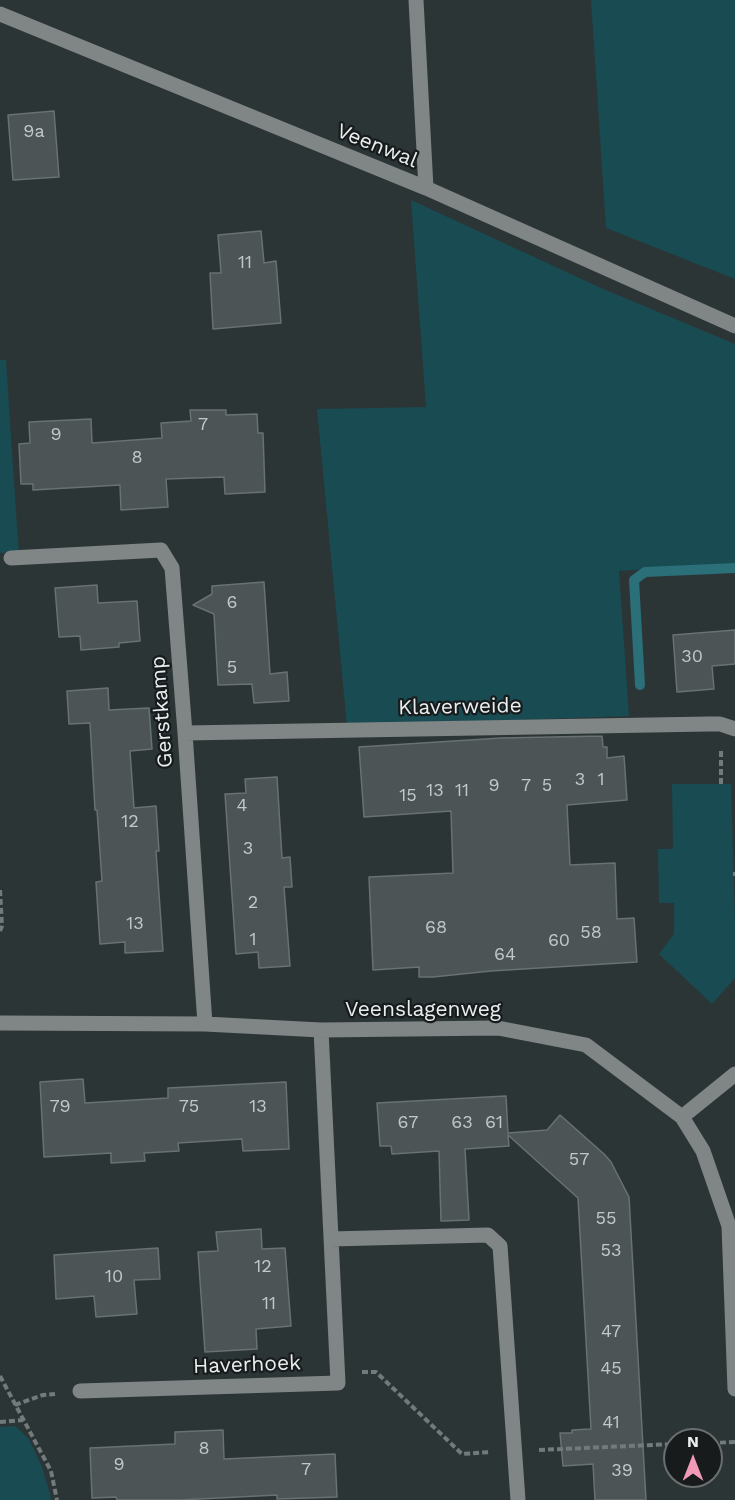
<!DOCTYPE html>
<style>
body{margin:0}
#map{position:relative;width:735px;height:1500px;overflow:hidden;background:#2c3536;font-family:"Work Sans",sans-serif}
canvas{display:block}
.north{position:absolute;left:663px;top:1428px;width:60px;height:60px;box-sizing:border-box;background:#181b1c;border:2px solid #6b6f70;border-radius:50%;rotate:0deg;font-size:16px;font-weight:700;line-height:24px;text-align:center;color:#e8eeef}
.north::after{content:'';display:block;margin:auto;width:21px;height:27px;background:#f09ab7;clip-path:polygon(50% 0,100% 100%,50% 72%,0 100%)}
</style>
<div id="map">
<canvas width="735" height="1500"></canvas>
<div class="north">N</div>
</div>
<script>
const context = document.querySelector('canvas').getContext('2d');
context.lineJoin = 'round';
function paint(path, color) { context.fillStyle = color; context.fill(path, 'evenodd'); }
const shape = rows => new Path2D(rows.map(r => 'M' + r).join(''));
function stroke(path, color, width, dash) { context.strokeStyle = color; context.lineWidth = width; context.lineCap = dash ? 'butt' : 'round'; context.setLineDash(dash || []); context.stroke(path); }
function write(font, color, halo, rows, align = 'center') {
  context.font = font + ' "Work Sans",sans-serif'; context.lineWidth = 4.5; context.setLineDash([]); context.textBaseline = 'middle'; context.strokeStyle = halo; context.fillStyle = color; for (const [text, x, y, turn = 0] of rows) {
    context.save(); context.translate(x, y); context.rotate((+turn || 0) * Math.PI / 180); context.textAlign = isNaN(turn) ? turn : align; if (halo) context.strokeText(text, 0, 0); context.fillText(text, 0, 0); context.restore();
  }
}
paint(shape([
 [591,0,735,0,735,279,606,228],
 [411,200,601,288,735,344,735,563,619,571,629,716,347,726,317,409,426,407],
 [0,360,6,360,17,528,19,552,0,553],
 [672,784,731,784,735,921,735,978,712,1004,659,954,674,934,674,903,659,903,658,849,673,849],
 [15,1426,29,1439,42,1467,50,1494,51,1500,0,1500,0,1427]
]), '#184b52');
stroke(shape([
 [640,685,634,580,645,572,735,568]
]), '#2b6f78', 10);
const building = shape([
 [54,111,59,177,13,180,8,115,54,111],
 [261,231,264,263,276,261,281,323,213,329,210,273,221,273,218,235,261,231],
 [190,410,226,410,226,415,257,414,258,433,263,433,265,492,225,494,224,477,166,479,168,507,121,510,120,485,33,490,33,484,21,484,19,444,30,443,29,422,91,419,92,443,162,438,161,423,191,421,190,410],
 [264,582,270,674,287,672,289,701,254,703,252,684,218,685,214,614,193,605,212,594,212,586,264,582],
 [97,585,98,603,137,601,140,641,119,643,119,647,81,650,80,636,59,637,55,588,97,585],
 [735,630,735,664,712,666,714,689,677,692,673,635,735,630],
 [108,688,109,710,149,708,152,749,130,751,134,808,156,806,159,851,156,851,163,951,125,953,125,942,100,944,96,882,102,881,97,810,95,810,90,723,69,724,67,691,108,688],
 [602,736,603,747,607,747,607,758,624,756,627,800,567,805,570,865,615,863,617,919,634,918,637,962,491,971,433,977,419,977,419,967,373,970,369,877,453,873,451,811,364,817,359,747,501,738,602,736],
 [277,777,282,858,290,857,292,887,284,887,290,966,259,968,258,952,236,954,225,794,246,793,245,779,277,777],
 [83,1079,85,1103,168,1098,168,1088,286,1082,289,1149,243,1151,242,1139,178,1143,179,1151,144,1153,145,1161,111,1163,111,1153,44,1157,40,1082,83,1079],
 [506,1096,508,1133,547,1130,560,1115,604,1154,611,1162,629,1197,646,1500,595,1500,593,1464,563,1466,560,1433,572,1433,572,1430,591,1429,578,1198,508,1135,509,1146,465,1149,469,1220,441,1221,439,1151,392,1154,391,1146,380,1146,377,1103,506,1096],
 [261,1229,262,1249,285,1248,291,1326,256,1329,257,1349,205,1352,198,1252,218,1251,216,1232,261,1229],
 [158,1248,160,1279,134,1280,137,1314,96,1317,94,1296,56,1299,54,1255,158,1248],
 [223,1430,224,1459,335,1454,337,1497,277,1499,277,1495,180,1500,117,1500,116,1497,92,1498,90,1448,175,1444,175,1432,223,1430]
]);
paint(building, '#4c5456');
stroke(building, '#687173', 1.5);
stroke(shape([
 [721,751,721,784],
 [733,874,735,874],
 [0,890,2,926,0,931],
 [362,1372,376,1372,462,1454,490,1452],
 [0,1376,51,1471,57,1500],
 [15,1405,43,1395,55,1394],
 [0,1422,23,1420],
 [711,1443,735,1442],
 [539,1450,675,1444]
]), '#727a7b', 4, [6, 3]);
stroke(shape([
 [416,0,426,188],
 [0,14,426,188,735,326],
 [11,558,161,550,172,568,185,733,205,1024],
 [185,733,709,724,720,724,735,729],
 [0,1023,205,1024,321,1030,498,1028,586,1045,682,1117,703,1151,729,1226,735,1389],
 [682,1117,735,1074],
 [331,1239,488,1235,500,1246,518,1500],
 [80,1391,338,1383,321,1030]
]), '#808585', 15);
write('18px', '#c1c8c9', null, [
 ["9a",34,132],
 ["11",245,263],
 ["7",203,425],
 ["9",56,435],
 ["8",137,458],
 ["6",232,603],
 ["30",692,657],
 ["5",232,668],
 ["3",580,780],
 ["1",601,780],
 ["9",494,786],
 ["7",526,786],
 ["5",547,786],
 ["13",435,791],
 ["11",462,791],
 ["15",408,796],
 ["4",242,806],
 ["12",130,822],
 ["3",248,849],
 ["2",253,903],
 ["13",135,924],
 ["68",436,928],
 ["58",591,933],
 ["1",253,940],
 ["60",559,941],
 ["64",505,955],
 ["79",60,1107],
 ["75",189,1107],
 ["13",258,1107],
 ["67",408,1123],
 ["63",462,1123],
 ["61",494,1123],
 ["57",579,1160],
 ["55",606,1219],
 ["53",611,1251],
 ["12",263,1267],
 ["10",114,1277],
 ["11",269,1304],
 ["47",611,1332],
 ["45",611,1369],
 ["41",611,1423],
 ["8",204,1449],
 ["9",119,1465],
 ["7",306,1470],
 ["39",622,1471]
]);
write('21px', '#e8eeef', '#181b1c', [
 ["Veenwal",377,146,22],
 ["Klaverweide",460,707,-1],
 ["Gerstkamp",162,712,-94],
 ["Veenslagenweg",423,1010],
 ["Haverhoek",247,1365,-2]
]);
</script>
